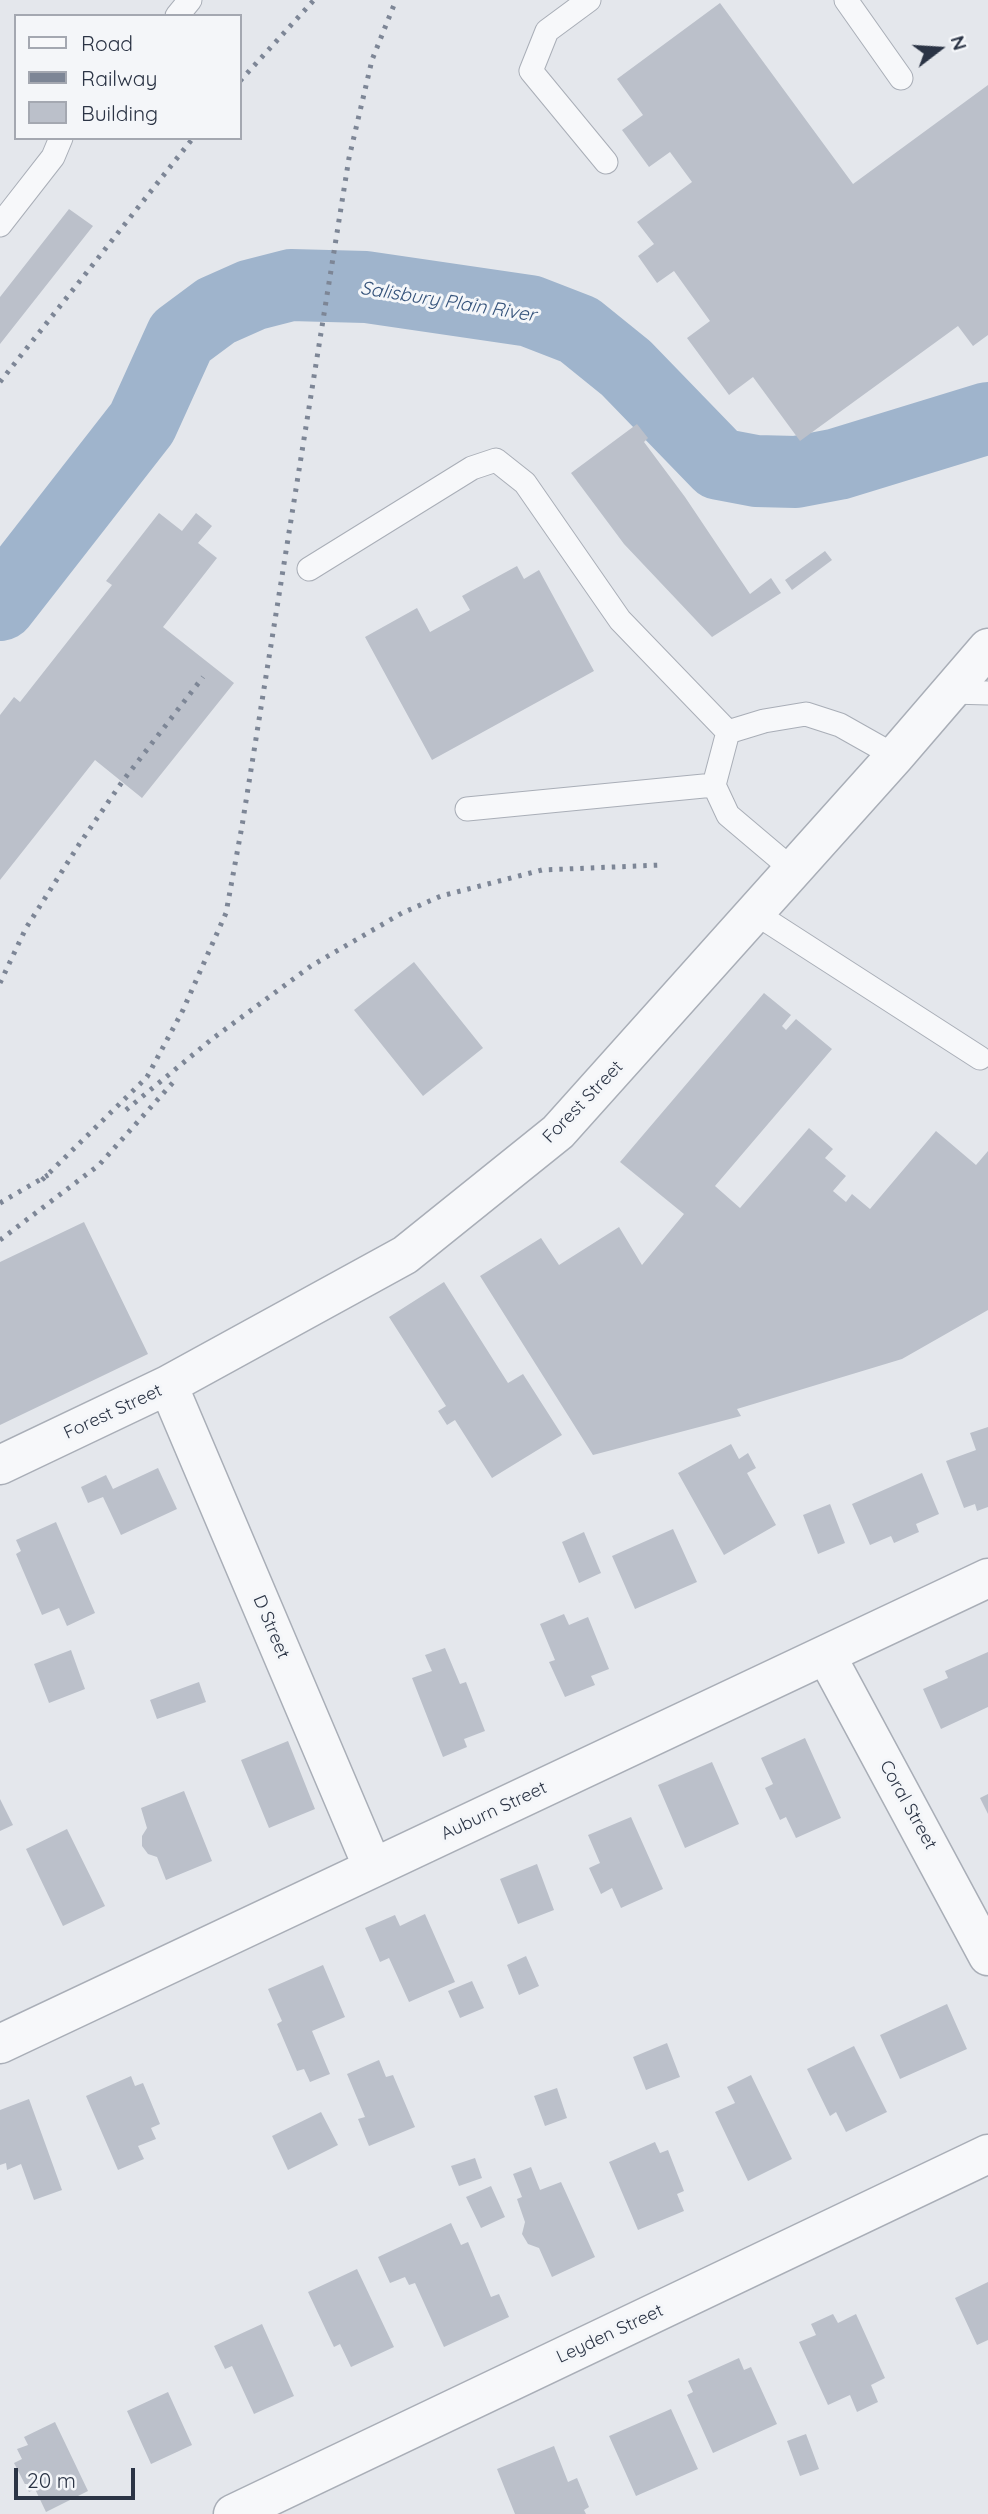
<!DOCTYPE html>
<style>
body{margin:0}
#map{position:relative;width:988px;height:2514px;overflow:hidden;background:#e4e7ec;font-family:Quicksand,sans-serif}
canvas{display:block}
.legend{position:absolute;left:14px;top:14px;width:228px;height:126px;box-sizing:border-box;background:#f4f6f9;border:2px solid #a4a8b1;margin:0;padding:9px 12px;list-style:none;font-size:21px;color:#2b3445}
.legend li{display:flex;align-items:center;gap:14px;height:35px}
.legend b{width:35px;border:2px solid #a4a8b1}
.north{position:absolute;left:904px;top:14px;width:70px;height:70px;-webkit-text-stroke:5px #f4f6f9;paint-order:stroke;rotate:73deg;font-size:19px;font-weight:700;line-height:28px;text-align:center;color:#2b3445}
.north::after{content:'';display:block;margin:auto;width:24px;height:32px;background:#2b3445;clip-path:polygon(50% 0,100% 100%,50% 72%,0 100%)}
.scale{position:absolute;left:14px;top:2468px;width:121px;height:32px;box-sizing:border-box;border:4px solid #2b3445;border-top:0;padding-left:9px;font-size:21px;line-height:24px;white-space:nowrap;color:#2b3445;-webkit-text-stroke:5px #f4f6f9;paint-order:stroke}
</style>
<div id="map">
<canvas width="988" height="2514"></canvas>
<ul class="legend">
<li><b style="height:9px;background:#f7f8fa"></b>Road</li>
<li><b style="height:9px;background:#7d8696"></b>Railway</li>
<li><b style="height:19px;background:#bbc0ca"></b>Building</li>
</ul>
<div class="north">N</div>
<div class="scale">20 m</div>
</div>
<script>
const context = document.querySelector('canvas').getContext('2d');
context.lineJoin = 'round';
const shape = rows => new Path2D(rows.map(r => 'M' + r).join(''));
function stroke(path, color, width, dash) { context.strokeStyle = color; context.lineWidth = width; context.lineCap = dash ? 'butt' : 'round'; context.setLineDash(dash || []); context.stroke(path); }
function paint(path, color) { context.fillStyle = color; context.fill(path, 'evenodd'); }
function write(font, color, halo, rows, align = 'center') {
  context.font = font + ' Quicksand,sans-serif'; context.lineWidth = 6; context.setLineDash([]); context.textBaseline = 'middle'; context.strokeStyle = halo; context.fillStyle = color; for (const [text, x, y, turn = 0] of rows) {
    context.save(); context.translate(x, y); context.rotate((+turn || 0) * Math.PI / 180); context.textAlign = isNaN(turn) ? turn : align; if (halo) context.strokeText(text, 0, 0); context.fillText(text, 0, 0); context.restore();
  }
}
stroke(shape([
 [0,605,142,423,181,337,216,311,252,295,291,285,366,287,530,311,579,330,626,368,719,464,756,471,796,472,838,464,988,418]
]), '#9fb4cc', 72);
paint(shape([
 [720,3,853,184,988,85,988,335,973,346,958,326,800,441,753,377,729,395,687,338,710,321,674,271,657,283,638,256,654,244,637,222,692,182,670,152,649,167,622,130,643,115,617,79],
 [69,209,93,226,0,344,0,297],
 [637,424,648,438,644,442,685,497,750,594,771,578,781,593,712,637,624,544,571,473],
 [159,513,182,531,196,513,212,526,198,543,217,558,163,627,234,683,142,798,95,760,0,880,0,715,14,697,20,702,112,585,106,581],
 [825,551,832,560,792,590,785,580],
 [517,566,524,579,539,570,594,671,432,760,365,637,417,608,430,632,470,610,462,596],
 [414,962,483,1048,423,1096,354,1010],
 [764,993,791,1015,782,1026,786,1030,796,1019,832,1049,715,1186,740,1208,809,1128,833,1149,825,1158,846,1176,833,1191,846,1202,852,1194,870,1209,936,1131,976,1165,988,1151,988,1310,902,1359,737,1409,741,1416,593,1455,480,1276,541,1238,559,1265,619,1227,642,1265,684,1214,620,1162],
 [84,1222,148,1354,0,1425,0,1262],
 [444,1282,508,1383,523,1374,562,1435,492,1478,455,1420,447,1425,438,1411,446,1406,389,1317],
 [988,1427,988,1507,977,1511,975,1504,964,1508,946,1461,976,1450,970,1433],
 [731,1444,739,1459,748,1453,756,1468,747,1473,776,1525,724,1555,678,1473],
 [158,1468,177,1509,121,1535,103,1497,88,1503,81,1487,106,1475,113,1489],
 [922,1473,939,1514,916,1524,919,1532,894,1543,891,1536,870,1545,852,1504],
 [830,1504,845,1543,818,1554,803,1515],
 [56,1522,95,1613,67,1626,59,1608,42,1615,16,1554,21,1551,16,1540],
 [673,1529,697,1582,635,1609,612,1556],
 [584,1532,601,1573,579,1583,562,1542],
 [564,1614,569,1625,588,1617,609,1669,591,1676,595,1685,565,1697,549,1662,555,1660,540,1624],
 [445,1648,460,1684,466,1682,485,1731,464,1739,467,1747,443,1757,412,1678,432,1671,425,1655],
 [71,1650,85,1689,49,1703,34,1664],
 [988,1652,988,1707,941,1729,923,1689,948,1678,945,1671],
 [199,1682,206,1702,157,1719,150,1700],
 [805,1738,841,1818,796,1838,786,1817,780,1820,765,1788,773,1784,761,1758],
 [288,1741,315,1809,269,1828,241,1760],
 [712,1762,739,1824,685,1848,658,1785],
 [184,1791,212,1861,166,1880,157,1857,148,1854,142,1846,142,1836,147,1828,141,1808],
 [988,1794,988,1814,980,1798],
 [0,1799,13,1825,0,1831],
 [631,1817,663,1889,621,1908,612,1888,601,1894,589,1868,600,1863,588,1835],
 [67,1829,105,1906,63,1926,26,1849],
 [537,1864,554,1910,518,1924,500,1879],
 [425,1914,455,1982,409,2002,389,1958,380,1962,365,1928,395,1915,400,1926],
 [526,1956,539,1986,519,1995,507,1965],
 [323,1965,345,2017,312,2031,330,2074,310,2082,304,2069,297,2071,277,2024,282,2021,268,1989],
 [472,1981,484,2008,460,2018,448,1991],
 [947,2004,967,2049,900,2079,880,2035],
 [667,2043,680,2077,646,2090,633,2057],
 [854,2046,887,2112,846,2132,836,2112,830,2116,807,2069],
 [379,2060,386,2077,393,2075,415,2127,369,2146,358,2119,365,2117,347,2074],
 [751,2075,792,2159,748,2181,715,2112,735,2103,727,2087],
 [131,2076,135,2086,143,2083,160,2124,151,2128,156,2139,138,2146,144,2159,118,2170,86,2096],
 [557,2088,567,2118,545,2126,534,2096],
 [29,2099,62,2190,34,2200,21,2164,7,2170,6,2163,0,2165,0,2110],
 [321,2112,338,2145,288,2170,272,2136],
 [655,2142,660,2153,668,2150,684,2191,677,2194,684,2211,638,2230,609,2162],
 [475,2158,482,2178,459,2186,451,2166],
 [531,2167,540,2190,561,2182,595,2257,552,2277,539,2248,528,2244,522,2234,525,2222,517,2199,522,2197,513,2174],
 [491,2186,505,2217,481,2228,466,2197],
 [451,2223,461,2245,468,2242,491,2297,499,2294,509,2317,444,2347,415,2283,409,2285,405,2277,390,2283,378,2257],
 [357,2269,394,2347,351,2367,340,2344,334,2347,308,2292],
 [988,2282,988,2340,977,2345,955,2298],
 [833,2314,838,2323,856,2314,885,2378,871,2385,878,2402,857,2412,850,2395,828,2405,799,2342,816,2335,811,2324],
 [262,2324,294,2396,254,2414,232,2366,225,2369,214,2346],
 [739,2358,744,2370,751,2367,777,2424,713,2453,687,2395,693,2392,688,2381],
 [168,2392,192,2445,151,2464,127,2411],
 [671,2409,698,2469,636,2496,609,2436],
 [55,2422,88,2491,46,2512,35,2489,29,2492,14,2463,22,2459,17,2449,28,2445,24,2437],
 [806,2434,819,2469,800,2476,787,2441],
 [554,2446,568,2482,577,2478,589,2507,584,2510,586,2514,515,2514,497,2469]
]), '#bbc0ca');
const lane = shape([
 [589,0,547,31,531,71,606,162],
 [846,0,901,78],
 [177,16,190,0],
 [0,225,53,157,61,138],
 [309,569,472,468,496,460,525,483,620,620,728,732],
 [951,692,988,693],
 [467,809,714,785],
 [793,870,728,815,714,785,728,732,764,721,806,714,840,725,895,756],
 [755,913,980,1058]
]);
const street = shape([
 [168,1385,373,1868],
 [0,1465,168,1385,405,1255,558,1132,895,756,988,648],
 [826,1655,988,1956],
 [0,2044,988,1578],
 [233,2514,988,2154]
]);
stroke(lane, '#a9aeb7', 25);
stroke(street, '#a9aeb7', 41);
stroke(lane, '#f7f8fa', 23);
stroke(street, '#f7f8fa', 38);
stroke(shape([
 [240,81,314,0],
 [0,382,193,138],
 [0,983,26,928,80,843,122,782,203,677],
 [126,1110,212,1039,311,966,402,913,441,896,542,870,661,865],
 [42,1180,147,1077,183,1010,226,913,242,826,349,158,372,60,396,0],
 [0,1203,48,1175],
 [0,1240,99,1165,177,1078]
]), '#7d8696', 5, [3.5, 7]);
write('18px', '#2b3445', '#f4f6f9', [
 ["Forest Street",583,1102,-46],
 ["Forest Street",113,1412,-25],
 ["D Street",271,1627,67],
 ["Coral Street",908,1805,61],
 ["Auburn Street",494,1811,-25],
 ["Leyden Street",610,2334,-25]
]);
write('italic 19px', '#34527a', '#f4f6f9', [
 ["Salisbury Plain River",448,302,9]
]);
</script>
